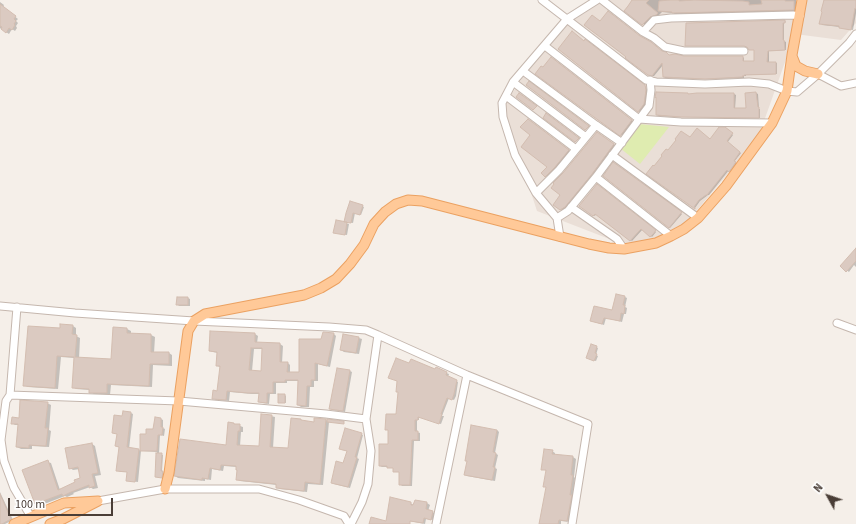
<!DOCTYPE html>
<style>
body{margin:0}
#map{position:relative;width:856px;height:524px;overflow:hidden;background:#f5efe9;font-family:"Source Sans 3",sans-serif}
canvas{display:block}
.north{position:absolute;left:808px;top:476px;width:40px;height:40px;-webkit-text-stroke:3px #fff;paint-order:stroke;rotate:310deg;font-size:11px;font-weight:700;line-height:16px;text-align:center;color:#4a3e37}
.north::after{content:'';display:block;margin:auto;width:14px;height:18px;background:#4a3e37;clip-path:polygon(50% 0,100% 100%,50% 72%,0 100%)}
.scale{position:absolute;left:8px;top:498px;width:105px;height:18px;box-sizing:border-box;border:2px solid #4a3e37;border-top:0;padding-left:5px;font-size:12px;line-height:14px;white-space:nowrap;color:#4a3e37;-webkit-text-stroke:3px #fff;paint-order:stroke}
</style>
<div id="map">
<canvas width="856" height="524"></canvas>
<div class="north">N</div>
<div class="scale">100 m</div>
</div>
<script>
const context = document.querySelector('canvas').getContext('2d');
context.lineJoin = 'round';
function paint(path, color) { context.fillStyle = color; context.fill(path, 'evenodd'); }
const shape = rows => new Path2D(rows.map(r => 'M' + r).join(''));
function stroke(path, color, width, dash) { context.strokeStyle = color; context.lineWidth = width; context.lineCap = dash ? 'butt' : 'round'; context.setLineDash(dash || []); context.stroke(path); }
paint(shape([
 [601,0,856,0,856,23,841,40,795,34,758,138,682,228,630,247,537,211,503,107,552,33]
]), '#eadfd7');
paint(shape([
 [639,124,669,127,640,164,620,148]
]), '#dfecb0');
paint(shape([
 [633,0,796,0,796,11,675,14,673,13,662,12,658,16,653,18,646,26,626,11],
 [824,0,856,0,856,13,853,30,842,28,840,27,822,25,821,23],
 [0,2,4,5,3,7,18,19,16,21,18,23,16,26,17,28,15,31,12,29,9,34,0,28],
 [785,21,786,22,784,23,784,41,786,42,786,50,769,51,769,63,777,63,777,74,746,75,746,76,744,76,744,78,707,79,665,78,664,77,663,65,654,76,651,76,600,22,641,38,663,52,670,56,684,57,743,57,744,58,744,62,755,62,755,50,751,50,747,46,688,46,686,45],
 [584,42,587,42,646,87,647,91,646,105,640,112,559,49],
 [553,59,634,122,623,136,536,73],
 [756,93,758,94,759,109,760,109,760,118,684,117,659,116,657,115,734,94,736,95,735,109,747,109,746,94],
 [528,120,570,151,557,167,547,176,543,173,548,167,532,135],
 [727,130,733,135,727,143,741,153,734,162,737,164,731,172,729,170,709,195,708,195,700,201,695,208,655,167,669,151,690,138,711,140],
 [597,133,615,145,593,174,566,208,562,210,561,209,562,195],
 [614,163,682,214,670,228,669,227],
 [598,186,656,232,652,237,643,229,632,241,596,214,595,216,580,206],
 [362,206,364,207,361,215,355,213,353,223,347,222,347,213],
 [336,221,349,224,347,235,334,233],
 [856,253,856,267,854,265,849,272,841,266],
 [625,297,627,298,625,307,627,308,626,314,624,314,622,322,606,318,604,325,591,321,613,311],
 [178,298,188,298,190,299,190,306,179,306,178,305],
 [73,326,76,328,76,336,80,338,79,359,112,360,114,328,127,329,131,331,131,334,151,335,155,337,154,353,169,353,172,355,172,366,153,365,152,387,111,385,110,395,94,394,90,392,90,390,76,389,73,387,75,358,61,357,58,389,28,387,24,385,61,329],
 [255,334,258,336,257,343,280,344,283,346,282,363,288,363,290,365,290,373,300,373,322,340,334,334,336,336,330,367,318,364,318,381,314,381,314,387,310,387,309,407,301,407,298,405,299,381,287,381,287,383,276,383,276,394,270,394,269,404,262,403,259,402,260,394,252,394,230,392,229,401,216,400,213,398,218,392,220,367,217,366,218,353,213,352,210,351],
 [254,349,263,349,262,372,252,371],
 [344,335,359,338,362,339,359,354,344,352,341,350],
 [596,347,598,348,596,355,598,356,596,361,589,359],
 [410,365,436,371,437,369,449,374,448,377,458,382,456,396,454,400,449,398,442,416,444,416,441,424,419,417,419,420,417,420,417,432,420,433,420,441,414,441,412,486,402,486,400,484,400,472,396,472,394,471,394,468,390,468,388,467,382,467,380,466,389,445,389,430,386,429,397,415],
 [338,369,350,371,352,372,345,412,332,410,330,409],
 [285,395,286,396,286,403,279,402],
 [47,403,51,405,49,430,51,431,49,447,32,446,32,449,21,449,17,447,19,425,15,425,12,423],
 [131,413,133,414,129,449,139,450,141,451,147,435,154,430,156,418,161,419,163,420,163,428,165,429,164,436,160,435,159,454,163,455,162,471,164,473,163,478,156,477,157,452,143,451,141,451,138,482,130,481,127,480,128,472,120,472,117,470,120,447,116,446,118,434,113,433,123,417],
 [271,416,275,417,273,448,289,449,301,420,304,422,315,423,326,420,328,421,328,420,344,422,344,423,329,422,323,485,308,484,307,492,280,489,277,487,277,485,240,481,237,479,238,470,237,467,224,466,223,471,212,469,211,480,205,479,205,481,178,478,175,476,227,446,234,424,243,427,243,432,241,432,240,446,260,447],
 [497,430,499,432,495,453,498,455,495,468,497,469,495,481,467,476,465,475],
 [361,434,363,435,357,458,359,459,350,488,334,484,344,465,348,451,342,450],
 [92,444,95,446,101,475,95,476,98,488,93,489,90,487,73,493,74,494,67,497,65,496,39,506,36,504,47,462,51,463,60,490,76,482,82,478,80,469,73,470,70,468],
 [552,451,555,453,555,455,573,457,576,459,574,477,575,478,573,497,574,498,570,522,561,521,561,524,540,524,547,487,547,471,542,469],
 [0,492,13,520,5,524,0,524],
 [415,501,427,503,430,505,428,511,435,513,434,520,426,519,425,524,409,521,408,524,370,524,386,522,410,503,414,505]
]), '#0003');
const building = shape([
 [632,0,649,0,646,3,658,13,656,15,650,17,642,25,624,11,628,6,632,0],
 [669,0,679,0,679,1,694,0,743,1,749,2,749,5,762,4,761,0,785,0,785,1,794,1,794,10,672,13,672,12,658,11,659,1,669,0],
 [824,0,856,0,856,9,855,8,851,30,839,28,839,26,819,24,822,12,821,11,824,0],
 [0,4,16,16,14,19,16,21,14,24,15,25,12,30,9,28,6,33,1,29,2,27,0,26,0,4],
 [608,11,640,36,651,42,662,51,666,52,669,55,675,54,684,56,743,56,743,61,754,61,754,50,749,50,747,47,744,46,685,46,686,23,785,20,785,23,783,23,783,40,784,40,785,50,768,51,767,62,776,62,776,74,744,75,744,76,742,76,743,77,705,79,663,77,662,63,652,76,648,75,625,58,626,57,621,53,584,25,592,15,600,21,608,11],
 [572,31,584,41,585,39,645,85,646,90,644,104,638,112,558,49,572,31],
 [551,57,632,120,620,136,535,74,541,66,543,67,551,57],
 [529,81,589,126,585,130,526,85,529,81],
 [656,92,688,93,688,94,697,93,734,93,734,108,746,108,745,93,756,92,758,107,759,107,759,118,681,117,656,115,656,97,655,98,656,92],
 [519,93,537,106,533,110,516,97,519,93],
 [546,113,579,138,575,142,543,118,546,113],
 [528,119,569,150,555,167,545,177,541,173,547,167,521,147,530,135,520,127,528,119],
 [719,127,725,127,733,133,727,141,740,152,734,161,736,162,729,172,727,170,707,195,706,195,699,200,694,207,695,208,695,209,646,174,653,165,654,166,662,156,661,155,666,149,668,150,676,140,675,139,681,131,690,137,697,128,710,139,719,127],
 [597,132,614,144,592,174,565,207,560,210,553,205,560,195,551,188,554,184,553,183,563,173,597,132],
 [613,162,682,212,669,228,603,176,613,162],
 [597,184,656,230,654,233,650,237,641,229,630,241,595,214,593,216,579,206,597,184],
 [350,201,363,205,360,215,353,213,351,223,344,222,346,213,350,201],
 [336,220,347,222,345,235,333,233,336,220],
 [856,248,856,261,846,272,840,266,856,248],
 [616,294,625,296,623,305,625,305,624,314,621,313,620,321,604,318,602,324,590,321,594,306,612,310,616,294],
 [177,297,188,297,188,305,176,305,177,297],
 [60,324,73,325,72,334,77,335,75,357,111,359,113,327,127,328,127,333,151,334,151,352,169,352,169,364,150,364,149,386,107,384,107,393,89,393,89,389,72,388,74,357,57,356,55,388,23,386,28,326,60,328,60,324],
 [210,331,255,333,255,342,280,343,280,362,288,362,287,372,299,372,299,339,321,339,323,332,334,333,327,366,315,363,315,380,311,380,311,386,307,386,306,406,297,405,298,380,285,380,285,382,273,382,273,393,267,393,267,403,258,402,259,393,248,393,227,391,226,400,212,399,213,390,217,391,220,366,216,366,217,352,209,351,210,331],
 [251,348,262,348,261,371,249,370,251,348],
 [343,334,359,337,356,353,340,350,343,334],
 [591,344,597,346,595,353,597,354,594,361,586,358,591,344],
 [396,358,409,363,411,359,435,369,436,367,447,372,446,375,457,380,454,394,452,400,447,398,441,414,442,414,439,424,418,417,418,420,415,420,415,431,418,431,418,440,412,440,410,485,399,485,399,472,393,472,393,468,387,468,387,466,379,466,379,444,388,444,388,430,385,430,386,414,396,414,398,392,396,392,397,381,388,378,396,358],
 [337,368,350,370,343,411,329,409,337,368],
 [278,394,285,394,285,403,278,403,278,394],
 [20,400,48,402,45,428,48,428,46,446,29,445,29,448,16,447,18,424,11,424,12,417,19,418,20,400],
 [123,411,131,412,127,447,139,449,135,482,126,481,127,472,116,471,119,447,115,446,117,434,112,433,114,415,122,416,123,411],
 [261,414,272,415,270,447,288,448,291,418,301,419,301,420,314,422,314,418,326,419,320,484,305,482,304,491,276,488,276,484,236,480,237,470,236,470,236,466,221,465,220,470,210,468,208,479,202,478,202,480,174,476,180,439,226,445,228,422,234,423,234,424,240,424,240,431,238,431,237,445,259,446,261,414],
 [155,417,161,418,161,427,163,427,162,435,158,435,157,451,140,451,140,434,146,434,146,429,153,429,155,417],
 [327,419,344,421,344,424,327,422,327,419],
 [471,425,497,430,493,452,496,453,493,467,495,467,492,480,464,475,467,461,465,461,471,425],
 [345,428,362,433,355,457,357,457,348,487,331,483,336,461,343,463,347,451,339,449,345,428],
 [92,443,98,473,92,474,95,486,89,488,89,485,71,492,63,496,62,494,35,504,22,470,48,460,58,490,75,482,74,480,80,478,78,467,69,469,65,448,92,443],
 [544,449,553,450,552,454,573,456,571,475,573,475,570,495,572,495,567,521,559,520,558,524,539,524,546,487,543,487,546,470,541,470,544,449],
 [156,453,162,453,161,471,163,471,162,478,155,477,156,453],
 [0,494,11,519,2,524,0,524,0,494],
 [390,497,411,502,411,505,413,505,415,500,427,502,426,509,433,511,431,520,424,518,423,523,410,521,410,524,369,524,371,517,386,521,390,497]
]);
paint(building, '#dbcac1');
stroke(building, '#d3bdb0', 1);
const minor = shape([
 [542,0,646,80,656,82,705,84,749,82,769,84,787,91,797,92,818,74,849,43,856,34],
 [602,0,643,32,654,38,665,47,684,51,744,51],
 [643,32,654,20,671,18,793,15,800,16],
 [545,46,639,119,681,122,772,123],
 [523,71,596,125,622,143],
 [818,74,841,86,856,83],
 [513,82,586,137],
 [506,96,576,149],
 [612,155,698,218],
 [596,177,671,236],
 [536,193,559,170,596,125],
 [571,207,617,239,624,249],
 [557,218,568,211,596,177,649,106,651,90,650,80],
 [560,237,557,218,536,193,515,155,503,117,502,103,513,82,567,19,597,0],
 [0,306,75,313,194,321,329,327,366,330,378,335,467,375,588,424,572,524],
 [837,323,856,330],
 [10,395,17,307],
 [98,501,165,489,259,489,299,500,344,516,349,524],
 [31,517,14,488,4,461,1,440,6,401,10,395,179,401,326,414,366,419],
 [351,524,362,502,368,484,371,451,366,419,378,335],
 [436,524,467,375]
]);
const major = shape([
 [792,56,796,66,805,71,818,74],
 [165,489,169,473,188,331,194,321,205,314,304,295,321,288,336,279,350,264,364,245,374,224,385,212,396,204,408,200,422,201,589,244,609,248,624,249,656,243,671,236,684,229,698,218,726,186,772,123,787,91,792,55,802,0],
 [14,524,64,503,98,501,63,519,50,524]
]);
stroke(minor, '#c5b7ae', 9);
stroke(major, '#eba161', 11);
stroke(minor, '#fff', 7);
stroke(major, '#ffc998', 9);
</script>
